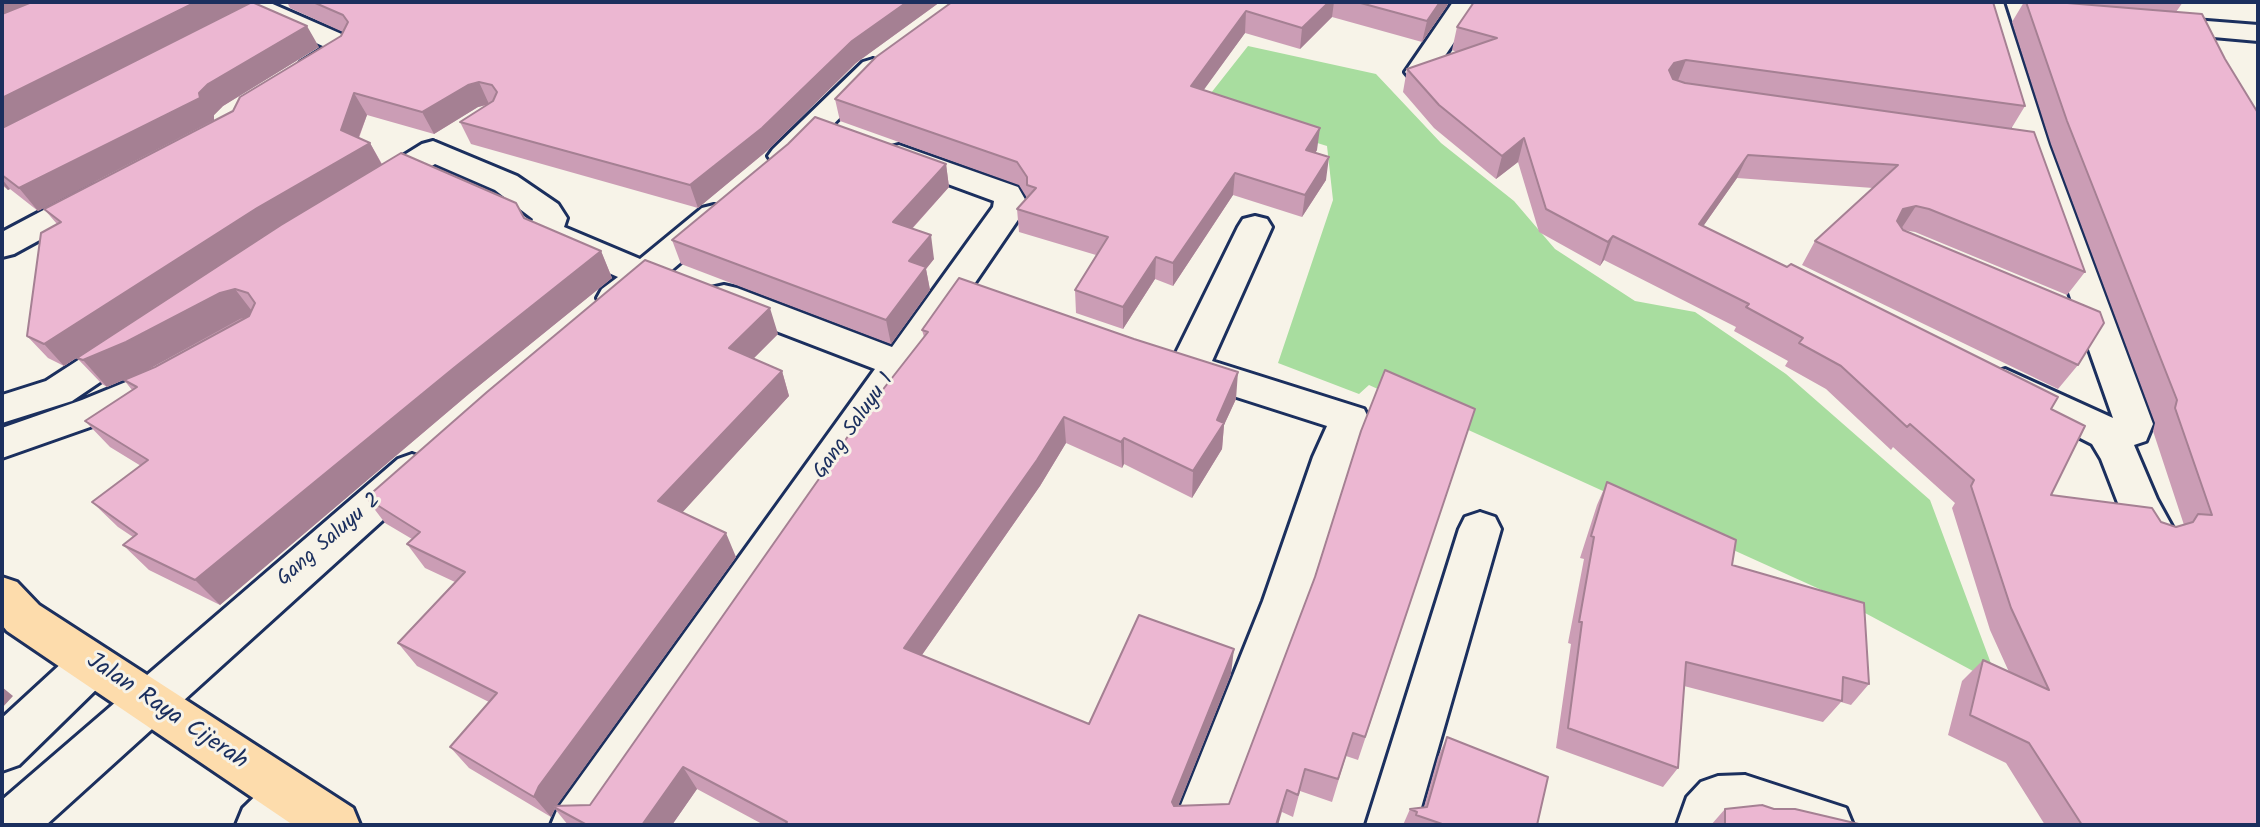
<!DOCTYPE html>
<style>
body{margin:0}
#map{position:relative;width:2260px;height:827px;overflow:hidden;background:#f7f3e8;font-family:Kalam,sans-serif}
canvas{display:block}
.frame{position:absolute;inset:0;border:4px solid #1b2f5e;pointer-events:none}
</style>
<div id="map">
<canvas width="2260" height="827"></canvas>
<div class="frame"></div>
</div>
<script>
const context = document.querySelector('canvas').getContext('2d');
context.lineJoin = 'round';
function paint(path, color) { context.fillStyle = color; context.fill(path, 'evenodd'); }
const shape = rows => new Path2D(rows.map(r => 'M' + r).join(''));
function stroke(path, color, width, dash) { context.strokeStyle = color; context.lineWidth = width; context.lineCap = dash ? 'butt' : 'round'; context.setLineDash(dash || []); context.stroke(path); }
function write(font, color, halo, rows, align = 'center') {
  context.font = font + ' Kalam,sans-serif'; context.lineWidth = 6; context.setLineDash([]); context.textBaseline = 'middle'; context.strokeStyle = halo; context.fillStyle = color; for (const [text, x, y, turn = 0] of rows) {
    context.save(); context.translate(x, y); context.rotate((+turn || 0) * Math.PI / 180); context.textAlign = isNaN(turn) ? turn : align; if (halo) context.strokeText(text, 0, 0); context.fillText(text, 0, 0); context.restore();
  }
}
paint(shape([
 [1248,46,1376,74,1441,143,1514,201,1555,249,1635,301,1695,312,1786,374,1930,500,1999,685,1826,592,1369,385,1359,394,1278,363,1333,200,1327,146,1200,107]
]), '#a8dd9f');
const minor = shape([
 [268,2,353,39,357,45,355,50,351,56,321,74,311,77,301,74,296,68,301,62,325,47,254,15,250,9,254,3,268,2],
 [1453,2,1481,2,1430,78,1420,81,1410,78,1405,72,1453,2],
 [1975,2,2003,2,2049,145,2153,424,2146,441,2134,445,2157,499,2174,530,2168,542,2153,547,2138,542,2118,503,2101,459,2092,444,1992,393,1986,383,1992,373,2005,369,2113,418,2017,145,1975,2],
 [2156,17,2258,25,2258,41,2146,31,2142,25,2146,19,2156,17],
 [873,59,883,62,888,68,883,74,795,163,784,166,773,163,768,156,773,149,863,62,873,59],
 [433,141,517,176,558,204,567,218,564,227,640,259,702,208,714,205,726,208,731,216,726,224,628,307,615,310,602,307,597,298,602,289,618,277,538,242,530,227,533,219,495,190,435,164,386,194,375,197,364,194,359,187,364,180,422,144,433,141],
 [899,145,1018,187,1026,201,1026,208,605,825,551,825,558,808,875,369,711,306,706,297,711,288,724,285,737,288,892,347,993,207,994,201,888,162,883,155,888,148,899,145],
 [99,184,111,187,115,194,111,201,14,254,2,257,2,232,87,187,99,184],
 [1255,216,1267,219,1272,227,1212,361,1364,409,1369,419,1353,457,1307,601,1223,825,1173,825,1263,601,1313,457,1327,426,1177,378,1169,367,1238,227,1243,219,1255,216],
 [133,329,146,333,151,342,146,351,72,401,2,423,2,395,46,381,120,333,133,329],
 [160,368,173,372,179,382,173,392,110,420,2,458,2,428,82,400,160,368],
 [412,454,426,459,432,470,426,481,46,825,2,825,2,800,398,459,412,454],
 [1480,512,1495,517,1501,529,1416,825,1366,825,1459,529,1465,517,1480,512],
 [92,644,108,650,115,664,108,678,19,765,2,771,2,718,76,650,92,644],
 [289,773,306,780,313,796,306,812,294,825,236,825,243,808,272,780,289,773],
 [1745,775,1846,808,1853,825,1757,825,1745,821,1729,822,1727,825,1677,825,1687,797,1701,782,1718,776,1745,775]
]);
const major = shape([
 [2,577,17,582,39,605,353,808,360,825,293,825,7,631,2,625,2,577]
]);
stroke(minor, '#1b2f5e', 6);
stroke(major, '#1b2f5e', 6);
paint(minor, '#f7f3e8');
paint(major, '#fddcac');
paint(shape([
 [2,2,319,47,223,106,214,115,214,120,38,211,10,189,8,190,2,185],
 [287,2,940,2,856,63,768,150,698,208,471,144,460,122,487,105,478,107,434,134,367,115,359,138,370,143,382,164,524,218,601,251,612,278,470,393,220,605,149,570,123,545,133,537,118,527,92,502,141,466,110,447,85,421,132,390,124,380,155,367,244,318,149,369,107,387,102,384,77,358,248,246,64,366,48,358,27,336,57,224,44,209,233,111,341,36,343,32,290,8],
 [952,2,1448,2,1447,6,1422,42,1332,17,1300,49,1245,33,1203,90,1317,150,1315,153,1326,180,1302,217,1233,195,1173,286,1155,279,1123,329,1076,313,1075,290,1096,255,1019,232,1017,209,1027,198,1019,185,840,121,835,99],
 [2024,2,2183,2,2176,12,2258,825,2045,825,2006,763,1948,735,1962,681,1983,660,2009,672,1990,630,1952,508,1955,503,1893,447,1891,450,1826,389,1785,366,1788,361,1734,331,1736,327,1604,260,1600,266,1539,232,1518,162,1496,179,1434,128,1403,92,1407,69,1457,52,1452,50,1457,27,2025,106,2011,129,2085,272,2067,295,1915,232,1904,230,2078,365,2058,389,1802,265,1815,241,1873,188,1737,178,1703,226,2051,409,2051,495,2161,522,2176,527,2184,525,2153,431,2155,423,2051,144,2012,22],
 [946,164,949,187,912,229,934,259,926,269,930,290,891,344,681,264,672,240],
 [922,330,1236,399,1224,425,1222,449,1192,498,1124,464,1122,468,1066,443,1040,486,922,655,1089,724,1231,674,1178,806,1229,804,1475,409,1358,760,1346,756,1332,802,1300,791,1293,817,1282,812,1278,825,764,825,697,789,672,825,568,825,555,809,551,817,469,768,450,747,489,702,417,666,398,643,455,582,425,568,407,544,412,539,385,523,366,498,778,334,753,359,782,371,789,396,682,512,736,557,556,806,590,805,841,453,840,448,924,337],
 [1607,482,1732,565,1869,684,1851,705,1841,702,1823,722,1684,686,1678,768,1663,787,1556,748,1571,644,1568,643,1584,559,1580,558,1597,505],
 [1447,737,1537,825,1403,825,1410,809,1424,807,1438,757],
 [1725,809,1774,809,1863,825,1711,825]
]), '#cb9db5');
paint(shape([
 [2,2,42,2,2,19],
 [196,2,252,2,2,129,2,98],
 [907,2,940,2,856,63,768,150,698,208,690,185,852,41],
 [1329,2,1334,2,1332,17,1300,49,1302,28],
 [1440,2,1448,2,1447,6,1422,42,1427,21],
 [1246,11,1245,33,1190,109,1191,86],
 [307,26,319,47,223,106,214,115,214,120,38,211,19,188,199,93,208,84],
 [1686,60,1677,83,1665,86,1669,70,1674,63],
 [479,82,489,104,478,107,434,134,422,112,468,85],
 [354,93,367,115,353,152,341,130],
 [1320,128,1317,150,1303,172,1306,150],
 [1524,138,1518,162,1496,179,1502,156],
 [370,143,382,165,272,231,64,366,44,344,257,208],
 [1748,155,1737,178,1688,248,1699,224],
 [1329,157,1326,180,1302,217,1305,195],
 [946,164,949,187,897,245,893,222],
 [1235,173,1233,195,1173,286,1173,263],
 [2,179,10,189,8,190,2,183],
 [1916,206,1901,229,1889,232,1903,209],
 [931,235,934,259,926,269,930,290,891,344,886,320,909,261],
 [1613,236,1604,260,1600,266,1608,242],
 [601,251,612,278,470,393,220,605,195,580,455,367],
 [1156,257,1155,279,1123,329,1123,307],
 [235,289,255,315,240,319,149,369,107,387,83,360,220,293],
 [770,308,778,334,738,374,729,348],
 [782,371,789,396,670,526,658,501],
 [1238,372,1236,399,1224,425,1222,449,1192,498,1193,471],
 [1064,417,1066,443,1040,486,910,672,904,648],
 [1124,438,1124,464,1122,468,1121,442],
 [726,533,736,557,555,808,552,806,555,809,551,817,534,797,539,786],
 [1234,649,1231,674,1171,824,1172,802],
 [2,687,13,696,2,708],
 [683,767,697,789,672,825,642,825],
 [1287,790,1278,825,1276,825]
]), '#a58093');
const building = shape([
 [32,2,196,2,2,98,2,14,32,2],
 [252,2,307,26,208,84,199,93,200,98,19,188,2,175,2,128,252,2],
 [313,2,907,2,852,41,762,128,690,185,460,122,493,101,497,92,492,85,479,82,468,85,422,112,354,93,341,130,370,143,257,208,44,344,27,336,41,233,61,222,44,209,233,111,240,97,341,36,348,22,343,15,313,2],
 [952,2,1329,2,1302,28,1246,11,1191,86,1320,128,1306,150,1329,157,1305,195,1235,173,1173,263,1156,257,1123,307,1075,290,1108,237,1017,209,1036,188,1027,185,1027,177,1017,162,835,99,876,57,952,2],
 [1357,2,1440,2,1427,21,1357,2],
 [1474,2,1993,2,2025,106,1686,60,1674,63,1669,70,1673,79,1685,83,2034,132,2085,272,1929,209,1916,206,1903,209,1897,221,1903,230,2100,312,2104,323,2078,365,1815,241,1898,165,1748,155,1699,224,1787,267,1791,264,2058,397,2051,409,2085,426,2051,495,2152,508,2161,522,2176,527,2193,522,2198,514,2212,515,2175,408,2177,400,2067,121,2026,2,2055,2,2202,14,2225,59,2258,113,2258,825,2082,825,2029,743,1970,715,1983,660,2049,690,2011,608,1971,486,1974,480,1910,424,1907,427,1841,366,1799,343,1803,338,1746,307,1749,304,1613,236,1608,242,1546,209,1524,138,1502,156,1439,105,1407,69,1497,38,1457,27,1474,2],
 [815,117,946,164,893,222,931,235,909,261,926,267,886,320,672,240,788,144,815,117],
 [401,153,516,203,524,218,601,251,455,367,195,580,123,545,137,534,92,502,148,460,85,421,137,387,124,380,155,367,249,316,255,303,248,293,235,289,220,293,126,342,83,360,77,358,281,225,401,153],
 [645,260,770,308,729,348,782,371,658,501,726,533,539,786,534,797,450,747,497,693,398,643,465,572,407,544,420,532,366,498,487,392,645,260],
 [959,278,1134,339,1238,372,1217,420,1224,423,1193,471,1124,438,1121,442,1064,417,1037,460,904,648,1089,724,1139,615,1234,649,1172,802,1174,806,1229,804,1315,577,1361,431,1385,370,1475,409,1365,737,1353,733,1338,779,1305,769,1298,795,1287,790,1276,825,785,825,787,822,683,767,642,825,587,825,552,806,590,805,821,476,844,450,840,448,859,420,928,332,922,330,959,278],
 [1607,482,1736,540,1732,565,1864,603,1869,684,1843,677,1842,701,1686,662,1678,768,1568,728,1582,622,1579,622,1594,537,1591,536,1607,482],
 [1447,737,1548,777,1537,825,1445,825,1416,815,1417,812,1410,809,1427,807,1447,737],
 [1762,805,1774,809,1795,809,1863,825,1725,825,1725,809,1762,805]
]);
paint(building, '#ecb7d2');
stroke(building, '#a58093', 2);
write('21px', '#1b2f5e', '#f7f3e8', [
 ["Gang Saluyu 1",855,427,-55],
 ["Gang Saluyu 2",330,541,-41]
]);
write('24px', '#1b2f5e', '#f7f3e8', [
 ["Jalan Raya Cijerah",166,713,34]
]);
</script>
